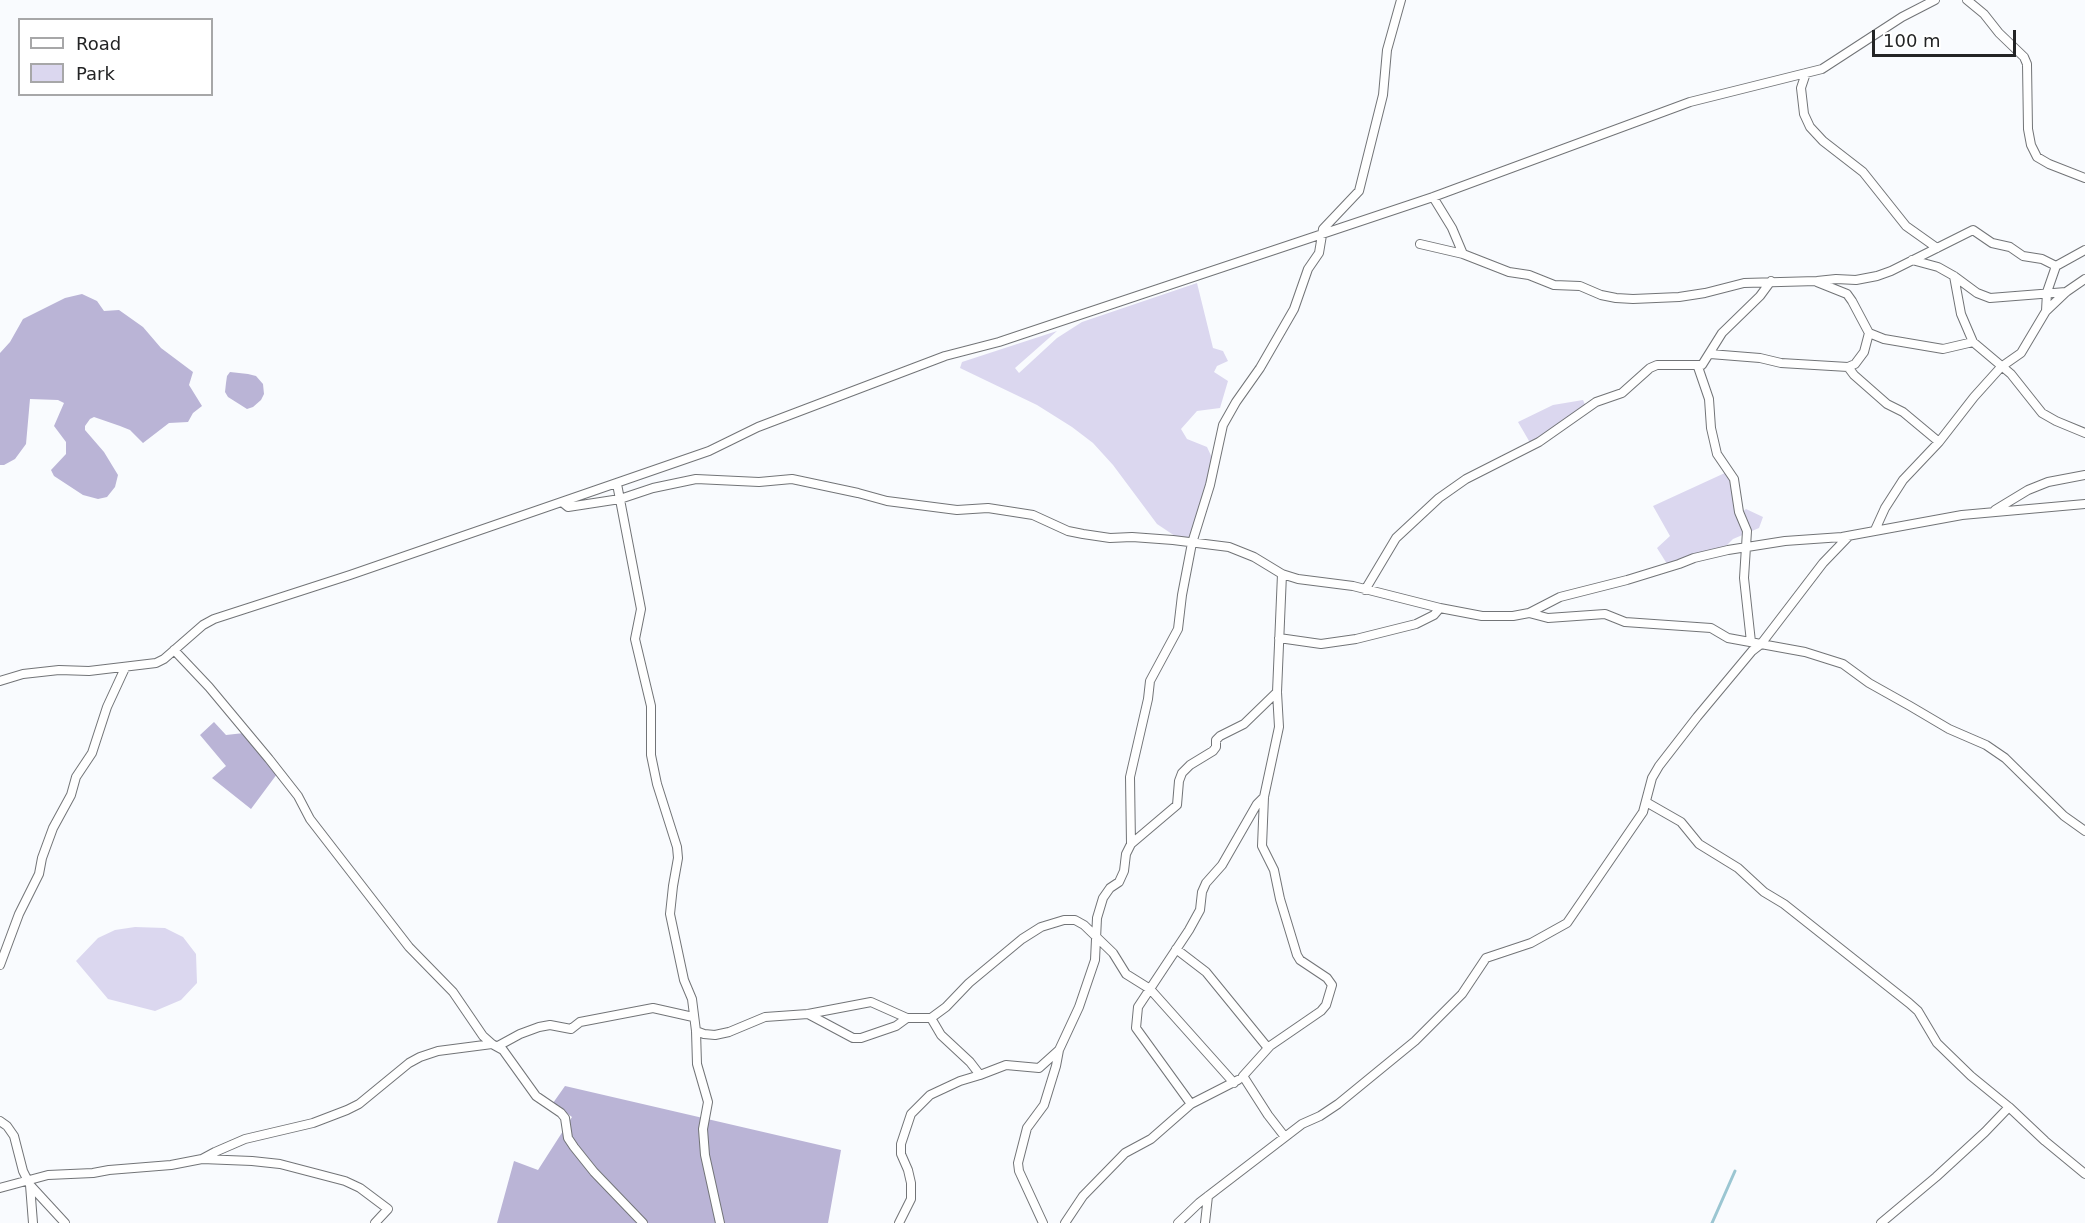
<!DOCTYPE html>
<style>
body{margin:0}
#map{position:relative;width:2085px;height:1223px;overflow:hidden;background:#f9fbfe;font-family:"DejaVu Sans",sans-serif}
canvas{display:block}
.legend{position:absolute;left:18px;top:18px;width:195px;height:78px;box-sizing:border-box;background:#fff;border:2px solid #a7a7a8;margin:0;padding:8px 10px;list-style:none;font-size:18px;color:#232425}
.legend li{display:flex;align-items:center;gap:12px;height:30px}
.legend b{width:30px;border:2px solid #a7a7a8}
.scale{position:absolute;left:1872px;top:30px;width:144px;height:27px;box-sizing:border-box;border:3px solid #232425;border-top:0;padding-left:8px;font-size:18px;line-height:21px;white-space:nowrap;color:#232425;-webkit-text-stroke:4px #fff;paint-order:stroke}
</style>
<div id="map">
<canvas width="2085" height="1223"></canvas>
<ul class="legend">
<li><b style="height:8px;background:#fff"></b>Road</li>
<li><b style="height:16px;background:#dbd7ef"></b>Park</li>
</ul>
<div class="scale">100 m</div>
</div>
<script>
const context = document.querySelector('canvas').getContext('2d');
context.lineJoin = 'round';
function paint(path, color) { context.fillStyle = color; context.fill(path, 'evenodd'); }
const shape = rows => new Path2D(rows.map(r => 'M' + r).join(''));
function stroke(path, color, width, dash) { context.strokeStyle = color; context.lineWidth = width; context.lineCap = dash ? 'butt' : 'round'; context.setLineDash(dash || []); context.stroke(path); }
paint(shape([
 [1197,283,1213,348,1223,351,1228,361,1217,366,1214,372,1228,381,1220,408,1197,411,1181,429,1187,439,1207,447,1214,462,1190,544,1181,540,1157,524,1113,465,1093,443,1072,427,1037,405,960,368,962,362,1057,331,1015,368,1019,373,1057,338,1082,322],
 [1583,400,1587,409,1532,446,1518,422,1553,405],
 [1727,472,1732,480,1738,515,1746,509,1763,517,1759,528,1733,539,1725,547,1669,567,1657,548,1670,536,1653,506],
 [135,927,165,928,183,937,196,954,197,983,181,1000,155,1011,108,999,76,961,98,938,115,930]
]), '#dbd7ef');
paint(shape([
 [82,294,97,301,104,311,119,310,143,327,161,348,193,372,189,385,202,406,193,413,188,422,169,423,143,443,130,430,120,426,94,417,90,419,85,426,85,430,104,452,118,475,115,487,107,497,98,499,83,495,54,476,51,470,66,454,66,442,54,426,64,403,58,400,30,399,26,444,15,459,4,465,0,465,0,353,10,342,23,319,65,298],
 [230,372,248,374,256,376,263,384,264,394,261,400,253,407,247,409,228,397,225,392,226,383,227,376],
 [214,722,226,735,244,733,277,774,251,809,212,778,226,766,200,735],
 [565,1086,841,1150,828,1223,497,1223,514,1161,538,1170,572,1117,553,1103]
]), '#bab4d6');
stroke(shape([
 [1712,1223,1735,1171]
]), '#9bc6d2', 3);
const street = shape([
 [1967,0,1984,14,1999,33,2024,57,2027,64,2028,129,2031,145,2037,157,2049,164,2085,178],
 [1806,73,1801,88,1804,114,1810,127,1823,141,1863,172,1906,226,1937,248],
 [1433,197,1452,228,1463,254],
 [1420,244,1463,254,1509,272,1529,275,1554,285,1580,286,1601,295,1616,298,1633,299,1679,297,1705,293,1744,283,1817,281,1836,279,1856,280,1877,276,1891,271,1973,230,1992,243,2010,247,2023,256,2042,259,2056,266],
 [1912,260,1938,267,1954,276,1977,293,1990,298,2066,292],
 [1954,276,1961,314,1973,342],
 [1817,282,1847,294,1852,301,1869,333,1864,352,1855,364,1848,367,1854,375,1887,404,1903,412,1939,442],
 [2046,311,2047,292,2056,266,2085,250],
 [1869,333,1884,339,1943,349,1973,342,2011,374,2042,413,2056,421,2085,433],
 [1710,354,1760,358,1781,363,1848,367],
 [1698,367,1709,399,1711,428,1717,454,1734,479,1739,512,1747,531,1744,578,1751,642],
 [617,484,641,609,635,639,651,706,651,755,657,784,677,847,678,858,673,886,670,914,684,980,692,999,696,1031,697,1064,708,1102,703,1129,705,1155,720,1223],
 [563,503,568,507,620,499,653,488,696,479,759,482,792,479,858,493,887,501,957,510,988,508,1033,515,1068,531,1083,534,1110,538,1132,537,1173,540,1229,547,1254,557,1282,574,1298,579,1353,586,1440,608,1482,616,1513,616,1529,613,1560,597,1627,580,1679,564,1694,558,1728,550,1785,541,1842,537,1962,515,2085,504],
 [1995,510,2028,490,2048,482,2085,475],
 [1875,530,1885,508,1903,480,1939,442,1974,397,2001,367,2021,353,2046,311,2066,292,2085,279],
 [1282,574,1277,692,1279,727,1264,797,1262,846,1274,870,1280,899,1297,955,1300,960,1327,978,1332,985,1326,1005,1321,1011,1270,1046,1243,1076,1268,1115,1285,1137],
 [1365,590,1396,538,1439,498,1466,479,1539,442,1596,402,1622,393,1650,368,1657,365,1702,365,1722,333,1760,296,1771,281],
 [1529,613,1548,618,1605,614,1625,622,1711,628,1728,638,1805,652,1843,664,1869,683,1910,706,1949,729,1986,745,2005,758,2064,816,2085,831],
 [1279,638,1321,644,1356,639,1416,624,1434,615,1440,608],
 [174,650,209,687,269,759,298,796,310,819,409,947,453,992,483,1036,492,1044,503,1050,536,1096,561,1113,565,1118,568,1138,574,1147,594,1172,643,1223],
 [0,681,23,674,59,670,89,671,156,663,164,659,203,625,214,619,350,575,709,451,758,427,945,356,999,342,1433,197,1690,102,1822,69,1902,17,1935,0],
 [1646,802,1681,822,1699,844,1738,868,1764,892,1784,904,1909,1003,1918,1011,1937,1043,1971,1076,2009,1107,2045,1141,2085,1174],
 [1131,844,1177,805,1179,781,1182,773,1190,765,1213,751,1216,747,1216,740,1220,736,1244,724,1277,692],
 [1176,949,1206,972,1268,1048],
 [0,965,19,914,39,874,42,858,53,828,71,795,76,777,92,753,107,707,125,668],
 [808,1014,853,1038,861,1038,896,1026,907,1018],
 [931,1018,946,1007,969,983,1022,939,1041,927,1064,920,1075,920,1084,925,1113,953,1126,974,1150,989,1234,1083],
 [696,1031,704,1034,715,1035,729,1032,765,1017,808,1014,871,1002,907,1018,931,1018,941,1035,970,1062,980,1075,1006,1065,1039,1068,1059,1050,1079,1007,1095,960,1097,918,1103,898,1110,888,1119,882,1124,871,1126,854,1131,844,1130,777,1148,699,1150,681,1178,629,1182,595,1192,543,1210,485,1223,425,1236,402,1260,368,1294,309,1308,269,1319,253,1323,229,1359,191,1383,95,1387,50,1401,0],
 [498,1046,520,1034,539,1027,550,1025,571,1029,580,1022,653,1008,693,1017],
 [1191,1104,1136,1028,1138,1007,1189,930,1200,910,1202,892,1206,883,1222,865,1257,804,1264,797],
 [0,1121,7,1126,14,1136,23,1171,30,1185,65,1223],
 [202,1159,252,1161,280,1164,345,1181,360,1188,388,1209,375,1223],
 [30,1185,33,1223],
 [0,1188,48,1175,93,1173,109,1170,171,1165,202,1159,215,1152,245,1139,313,1123,347,1110,359,1104,409,1063,420,1057,438,1051,492,1044],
 [899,1223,911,1199,911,1183,908,1170,901,1154,901,1144,911,1114,930,1095,960,1081,980,1075],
 [1043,1223,1019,1171,1018,1163,1027,1128,1044,1105,1056,1066,1059,1050],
 [1065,1223,1083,1196,1125,1153,1151,1139,1191,1104,1238,1080],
 [1178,1223,1199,1203,1302,1124,1320,1116,1338,1104,1415,1041,1462,994,1486,958,1531,943,1567,923,1643,812,1652,778,1659,766,1697,717,1752,651,1761,644,1823,563,1849,536],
 [1205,1223,1208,1196],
 [1881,1223,1936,1177,1985,1132,2009,1107]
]);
stroke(street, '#727477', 10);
stroke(street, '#fff', 8);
</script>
